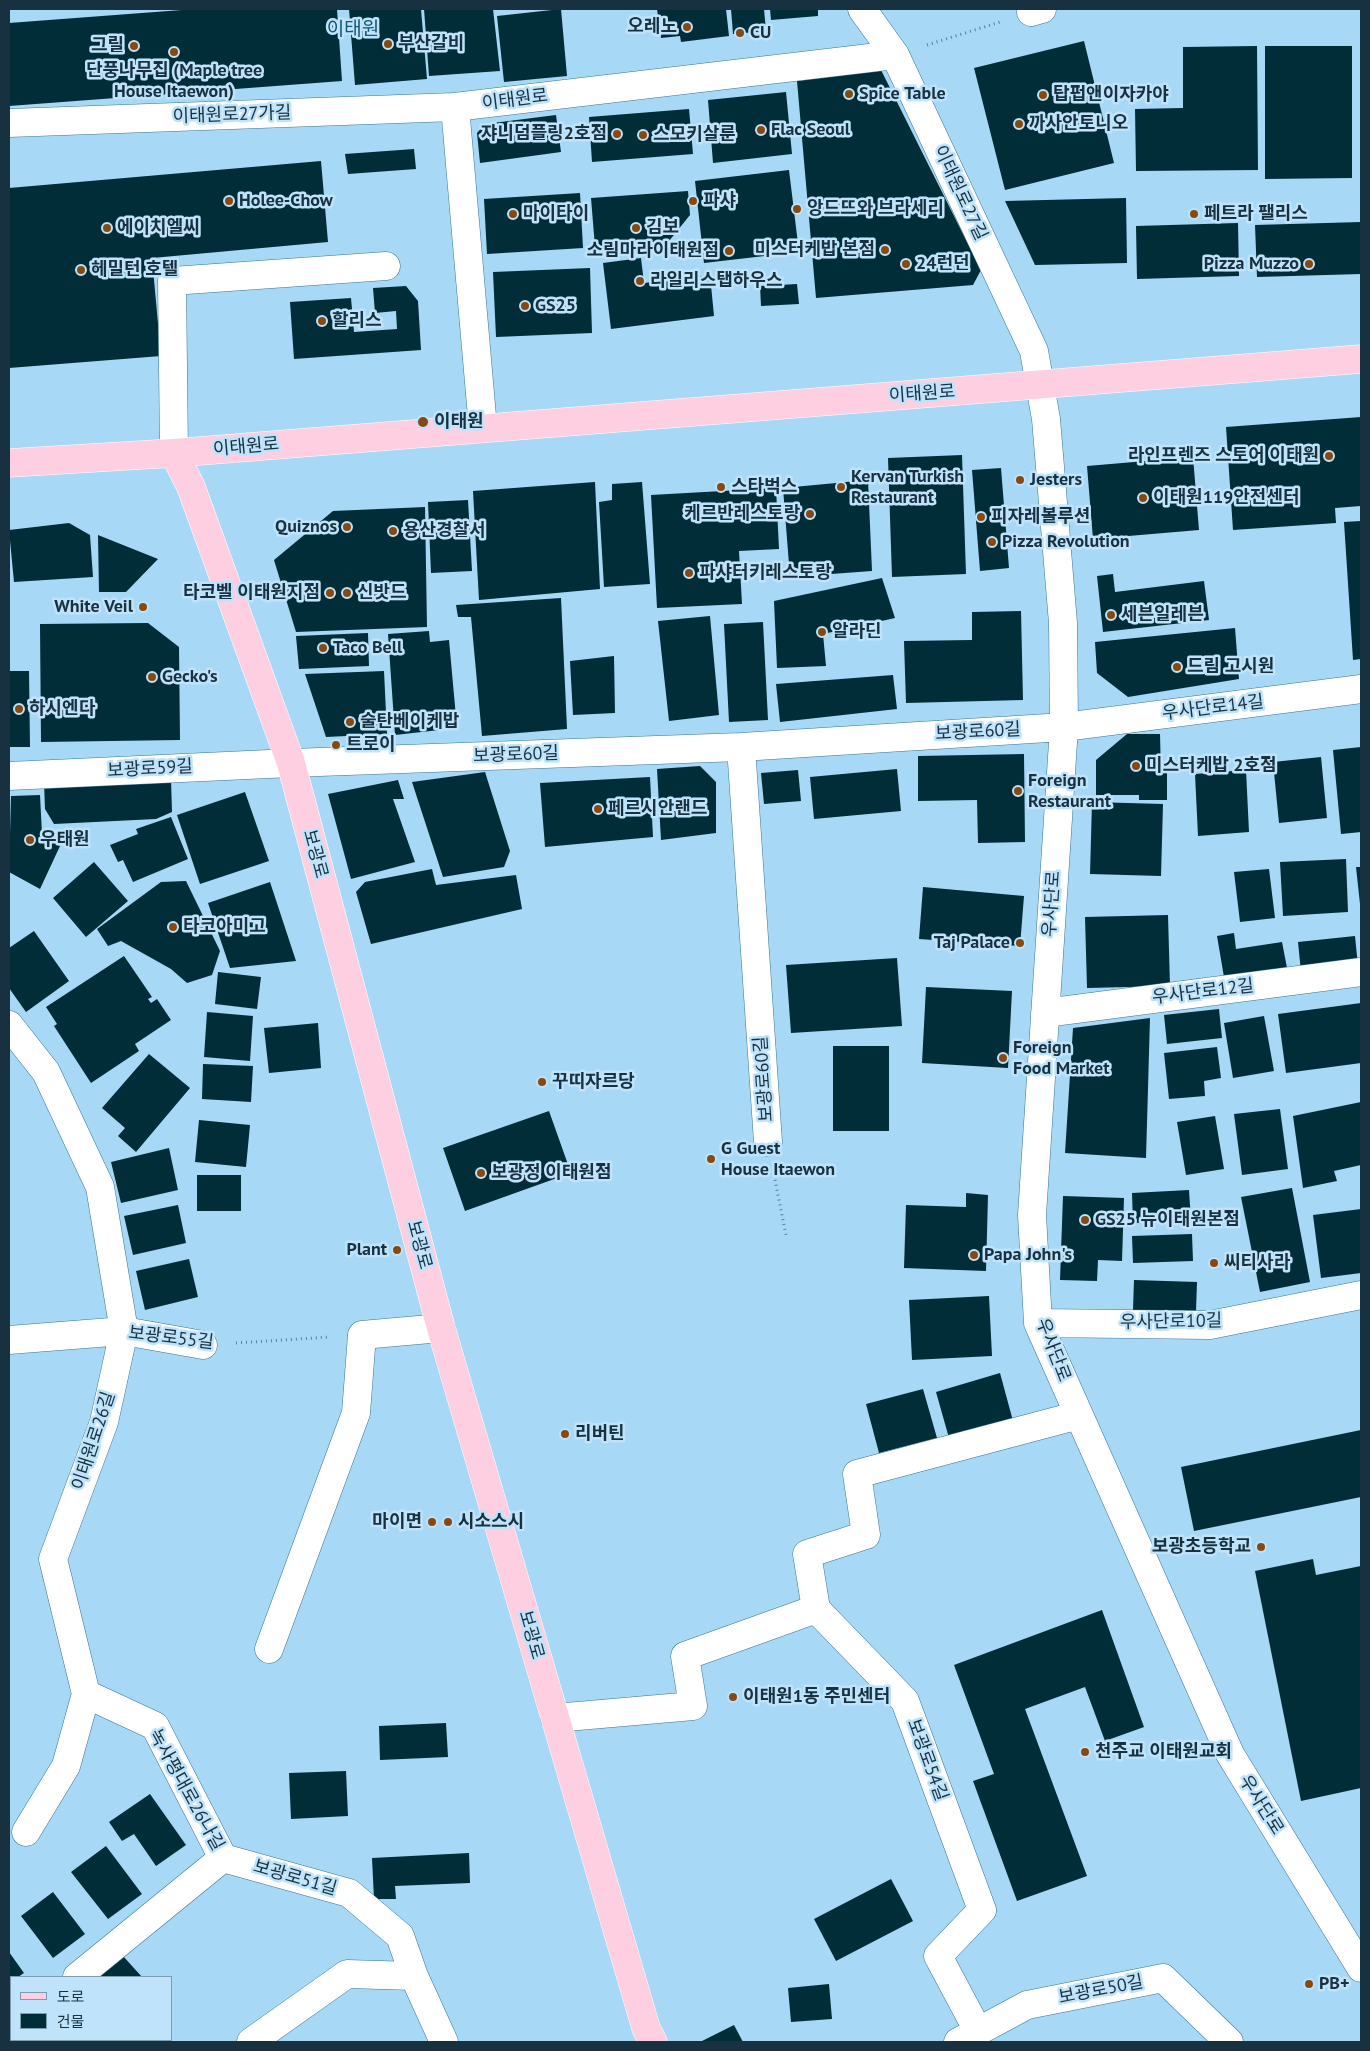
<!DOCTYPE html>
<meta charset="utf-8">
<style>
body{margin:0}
#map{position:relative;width:1370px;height:2051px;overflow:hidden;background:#a7d8f6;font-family:"PT Sans","Noto Sans KR",sans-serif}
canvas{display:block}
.frame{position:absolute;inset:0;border:10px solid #173140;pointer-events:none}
.legend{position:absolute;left:10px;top:1976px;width:162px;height:65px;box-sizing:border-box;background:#bfe3fa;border:1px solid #7c9cb0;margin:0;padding:6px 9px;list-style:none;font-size:15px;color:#173140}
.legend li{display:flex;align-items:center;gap:10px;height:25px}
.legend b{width:25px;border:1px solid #7c9cb0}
</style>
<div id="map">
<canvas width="1370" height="2051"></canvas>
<div class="frame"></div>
<ul class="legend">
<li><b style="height:6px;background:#fecfe0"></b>도로</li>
<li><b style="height:14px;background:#002d37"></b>건물</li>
</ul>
</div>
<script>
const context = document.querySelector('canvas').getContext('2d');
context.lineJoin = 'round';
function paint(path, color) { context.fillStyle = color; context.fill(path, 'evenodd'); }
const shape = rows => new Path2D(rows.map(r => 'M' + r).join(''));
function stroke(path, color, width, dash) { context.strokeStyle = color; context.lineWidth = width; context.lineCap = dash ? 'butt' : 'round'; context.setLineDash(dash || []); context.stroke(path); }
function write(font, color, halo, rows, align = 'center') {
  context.font = font + ' "PT Sans","Noto Sans KR",sans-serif'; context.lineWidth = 5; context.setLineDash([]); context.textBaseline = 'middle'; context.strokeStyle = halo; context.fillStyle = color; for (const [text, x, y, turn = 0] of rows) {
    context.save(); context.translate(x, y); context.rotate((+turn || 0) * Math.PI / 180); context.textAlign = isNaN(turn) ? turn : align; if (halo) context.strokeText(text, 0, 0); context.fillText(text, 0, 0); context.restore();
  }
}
paint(shape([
 [195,9,337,9,342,81,9,106,9,23],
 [349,9,421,9,427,79,355,85],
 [424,9,493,9,500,71,429,76],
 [561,9,567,76,504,82,497,16],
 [657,9,726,9,729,36,681,42,680,36,661,38],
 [731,9,764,9,766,31,733,34],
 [770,9,818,9,818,16,771,20],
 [1084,41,1114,163,1005,190,974,68],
 [1257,46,1258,170,1136,171,1135,109,1183,108,1183,47],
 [1265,46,1352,46,1352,178,1265,179],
 [881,70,981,270,973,285,816,298,797,81],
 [786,92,792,154,713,163,708,100],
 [689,109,693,154,592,162,589,117],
 [556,115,561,152,480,163,477,133,485,124],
 [414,149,416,169,348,174,345,154],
 [321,161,328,242,152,258,161,356,9,368,9,188],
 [789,170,799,252,704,263,695,181],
 [688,191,690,215,669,241,595,247,591,198],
 [580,193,583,248,487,254,484,199],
 [1126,198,1127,263,1035,265,1005,201],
 [1361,222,1361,274,1257,277,1255,225],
 [1238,223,1239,276,1137,279,1136,226],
 [641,258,644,283,710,275,714,316,611,329,603,263],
 [590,268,592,333,496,337,493,272],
 [797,284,799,304,761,306,760,286],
 [406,286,418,301,421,350,294,359,290,302,351,298,354,332,397,329,396,311,375,313,373,288],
 [1361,417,1361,506,1335,508,1336,523,1233,530,1226,427],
 [962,455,966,574,892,577,888,458],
 [1193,457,1199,530,1093,539,1087,466],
 [1001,468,1009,568,980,571,972,470],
 [868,480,872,571,790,577,783,488],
 [595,482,600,589,479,600,473,491],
 [642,482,650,584,604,587,599,502,612,500,612,484],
 [776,488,779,549,739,551,742,604,657,608,651,495],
 [468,500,472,571,431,573,428,502],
 [425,507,427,627,296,632,274,560,333,511],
 [1361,521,1361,659,1353,660,1344,522],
 [69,523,90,535,93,577,14,582,9,530],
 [98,535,158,559,126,592,99,592],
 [1113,574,1115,592,1204,581,1209,620,1103,632,1097,576],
 [882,578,895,618,823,634,826,666,777,668,774,601],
 [561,598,567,729,482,736,471,617,458,617,456,605],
 [1021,611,1023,700,906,703,904,641,972,640,972,612],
 [710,616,719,715,669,721,658,621],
 [763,622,768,720,729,722,724,624],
 [148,623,179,647,180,740,41,742,40,624],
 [1235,628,1239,679,1128,697,1097,673,1095,642],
 [429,631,430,642,449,640,457,728,395,735,388,634],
 [368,633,369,666,299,669,296,636],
 [614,656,615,713,573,715,570,661],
 [9,671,29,671,30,747,9,747],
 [384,671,387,734,326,737,305,674],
 [893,675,897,709,780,722,776,684],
 [1127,734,1160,734,1161,773,1167,773,1167,800,1139,800,1139,795,1096,795,1096,760],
 [1361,747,1361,832,1341,834,1333,750],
 [1024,754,1025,842,978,843,977,800,918,801,918,756],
 [1321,757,1327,818,1279,823,1273,762],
 [700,766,716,782,716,833,661,840,657,769],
 [897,769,901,811,814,819,810,777],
 [798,770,801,801,764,804,761,773],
 [1246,770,1249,832,1198,836,1195,774],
 [485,772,510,851,504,867,443,877,412,782],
 [650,777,653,837,545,847,540,783],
 [171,779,172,812,156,819,54,824,45,809,44,782],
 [398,780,404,799,393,799,415,862,351,879,328,794],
 [245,792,269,861,200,884,177,815],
 [40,795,42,834,60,846,40,889,9,872,11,796],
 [1092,802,1163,804,1161,876,1090,874],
 [171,817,188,859,133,882,123,860,118,862,110,845,138,834,136,829],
 [1346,859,1348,912,1283,916,1280,862],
 [94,862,128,901,86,937,53,898],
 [1356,867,1361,867,1361,904,1360,904],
 [432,869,436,885,516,875,522,909,371,944,356,892,365,882],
 [1269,869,1275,918,1240,922,1234,872],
 [186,881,220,951,212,975,187,983,171,969,121,941,108,946,97,929,161,882],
 [270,882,296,961,230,968,208,903],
 [923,887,1024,896,1020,946,919,939],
 [1168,915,1170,986,1087,988,1085,917],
 [34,931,69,981,26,1012,9,988,9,948],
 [1234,933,1236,949,1282,942,1288,973,1225,983,1217,936],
 [1355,936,1358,966,1301,972,1298,942],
 [124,956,152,997,148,999,151,1003,157,999,171,1020,135,1044,139,1051,91,1083,54,1026,57,1024,46,1007],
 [897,958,902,1026,791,1033,786,965],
 [218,972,261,977,257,1009,215,1004],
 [926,987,1012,991,1008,1068,922,1063],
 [1361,1003,1361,1063,1286,1073,1278,1014],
 [1219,1009,1222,1038,1167,1044,1164,1015],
 [207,1012,253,1016,250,1061,204,1057],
 [1264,1016,1274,1071,1233,1078,1224,1023],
 [1150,1018,1146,1158,1065,1153,1073,1028],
 [318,1023,321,1068,269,1073,264,1028],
 [833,1046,889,1046,889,1131,833,1131],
 [1217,1047,1221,1078,1204,1081,1205,1096,1169,1099,1164,1053],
 [149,1054,190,1088,136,1152,118,1136,125,1128,102,1108],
 [203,1064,253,1066,251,1102,202,1099],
 [1361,1102,1361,1165,1334,1171,1337,1181,1303,1188,1293,1116],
 [1280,1109,1288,1169,1242,1175,1234,1114],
 [549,1111,571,1173,465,1211,443,1148],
 [1215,1116,1224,1169,1186,1175,1177,1122],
 [199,1120,250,1125,246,1167,195,1162],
 [169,1148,178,1190,121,1203,111,1162],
 [197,1175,241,1175,241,1211,197,1211],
 [1292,1188,1310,1282,1260,1292,1241,1197],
 [1189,1190,1191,1221,1133,1223,1132,1193],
 [966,1193,988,1195,986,1271,904,1268,906,1205,966,1207],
 [1063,1196,1124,1198,1122,1261,1098,1260,1097,1281,1060,1280],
 [178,1205,186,1243,133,1255,124,1216],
 [1361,1209,1361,1273,1321,1278,1313,1215],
 [1192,1234,1193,1261,1133,1263,1132,1236],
 [189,1259,198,1297,145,1310,136,1271],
 [1134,1280,1197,1282,1196,1311,1133,1310],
 [989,1296,992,1356,912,1360,909,1300],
 [1000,1373,1013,1421,949,1438,936,1392],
 [923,1389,937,1438,879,1453,866,1404],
 [1361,1430,1361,1497,1194,1531,1181,1467],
 [1313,1559,1316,1575,1361,1566,1361,1788,1301,1801,1255,1571],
 [1102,1610,1144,1727,1105,1741,1085,1687,1025,1709,1087,1876,1017,1901,973,1781,994,1774,954,1665],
 [446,1723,448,1757,380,1760,379,1726],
 [346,1771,348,1816,291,1819,289,1773],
 [150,1794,186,1845,156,1866,134,1834,122,1841,109,1822],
 [106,1846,142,1894,108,1919,71,1872],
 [469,1853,470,1883,395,1886,396,1899,374,1899,372,1858],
 [891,1879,913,1921,836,1961,814,1919],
 [53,1892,85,1934,53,1958,21,1916],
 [9,1952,24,1973,18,1977,11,1977,11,1983,9,1984],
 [123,1956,142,1977,98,1977],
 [829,1984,832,2019,791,2022,788,1988],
 [734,2025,743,2042,700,2042],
 [25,2040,96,2040,98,2042,22,2042]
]), '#002d37');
const minor = shape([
 [862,9,895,55,1034,351,1046,419,1063,623,1064,727,1032,1215,1038,1323,1230,1754,1361,1968],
 [1031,12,1042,9],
 [9,123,455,107],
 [483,428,455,107,895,55],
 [174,453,172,281,386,266],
 [741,747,768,1142],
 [9,776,291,763,741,747,1064,727,1361,689],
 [1045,1013,1361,972],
 [9,1025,46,1072,100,1187,124,1331,104,1422,53,1559,86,1694,66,1766,26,1832],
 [1038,1323,1210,1325,1361,1295],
 [9,1340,124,1331,203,1345],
 [816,1609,807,1554,866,1535,857,1474,1079,1415],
 [269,1649,356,1413,362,1335,441,1328],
 [555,1718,693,1706,685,1656,816,1609,905,1701,982,1910,938,1956,978,2031],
 [223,1858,349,1893,400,1936,414,1976,444,2042],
 [77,1977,223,1858,155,1726,86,1694],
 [9,2033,11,2031],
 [251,2042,347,1974,414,1976],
 [958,2042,1027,2005,1163,1978,1229,2042]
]);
const major = shape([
 [174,453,191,487,291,763,441,1328,646,2028,653,2042],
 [9,463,174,453,1361,359]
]);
stroke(minor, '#387598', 29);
stroke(major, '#fff', 29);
stroke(shape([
 [927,45,1000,22],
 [774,1175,786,1235],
 [236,1343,330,1337]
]), '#5b8096', 3, [1, 4]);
stroke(minor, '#fff', 28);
stroke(major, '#fecfe0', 28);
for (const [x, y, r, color] of [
 [687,27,5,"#884910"],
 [740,33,5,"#884910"],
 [388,44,5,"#884910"],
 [134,46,5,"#884910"],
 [174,52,5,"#884910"],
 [849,94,5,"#884910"],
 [1043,95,5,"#884910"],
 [1019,124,5,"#884910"],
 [761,130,5,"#884910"],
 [617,134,5,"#884910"],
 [643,135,5,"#884910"],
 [229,201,5,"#884910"],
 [693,201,5,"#884910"],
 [797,209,5,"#884910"],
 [513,214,5,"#884910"],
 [1194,214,5,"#884910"],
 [107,228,5,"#884910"],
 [636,228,5,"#884910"],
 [885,250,5,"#884910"],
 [729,251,5,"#884910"],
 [906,264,5,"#884910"],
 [1309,264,5,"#884910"],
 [81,270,5,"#884910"],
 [640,281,5,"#884910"],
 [525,306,5,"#884910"],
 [322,321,5,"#884910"],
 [423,422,6,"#884910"],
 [1329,456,5,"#884910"],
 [1020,480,5,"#884910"],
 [721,487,5,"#884910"],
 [841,487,5,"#884910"],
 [1143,498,5,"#884910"],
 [810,514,5,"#884910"],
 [981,517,5,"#884910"],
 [347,527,5,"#884910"],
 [393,531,5,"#884910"],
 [992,542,5,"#884910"],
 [689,573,5,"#884910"],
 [330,593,5,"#884910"],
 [347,593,5,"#884910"],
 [143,607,5,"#884910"],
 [1111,615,5,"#884910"],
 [822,632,5,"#884910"],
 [323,648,5,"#884910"],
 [1177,667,5,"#884910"],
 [152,677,5,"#884910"],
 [19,709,5,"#884910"],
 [350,722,5,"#884910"],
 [336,745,5,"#884910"],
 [1136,766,5,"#884910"],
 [1018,791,5,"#884910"],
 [598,809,5,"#884910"],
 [30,840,5,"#884910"],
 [173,927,5,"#884910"],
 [1020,943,5,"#884910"],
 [1003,1058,5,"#884910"],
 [542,1082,5,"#884910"],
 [711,1159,5,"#884910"],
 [481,1173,5,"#884910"],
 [1085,1220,5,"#884910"],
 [397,1250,5,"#884910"],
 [974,1255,5,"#884910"],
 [1214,1263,5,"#884910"],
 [565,1434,5,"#884910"],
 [432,1522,5,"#884910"],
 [448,1522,5,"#884910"],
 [1261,1547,5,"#884910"],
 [733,1697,5,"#884910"],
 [1085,1752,5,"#884910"],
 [1309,1984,5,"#884910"]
]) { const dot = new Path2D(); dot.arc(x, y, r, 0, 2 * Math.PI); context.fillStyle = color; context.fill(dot); stroke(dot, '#bfe3fa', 2); }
write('bold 18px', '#173140', '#bfe3fa', [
 ["오레노",677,27,"right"],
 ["CU",750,33],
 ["부산갈비",398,44],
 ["그릴",124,46,"right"],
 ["단풍나무집 (Maple tree",174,71,"center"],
 ["House Itaewon)",174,92,"center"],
 ["Spice Table",859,94],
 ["탑펍앤이자카야",1053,95],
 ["까사안토니오",1029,124],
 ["Flac Seoul",771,130],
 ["쟈니덤플링2호점",607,134,"right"],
 ["스모키살룬",653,135],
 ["Holee-Chow",239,201],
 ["파샤",703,201],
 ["앙드뜨와 브라세리",807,209],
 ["마이타이",523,214],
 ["페트라 팰리스",1204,214],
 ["에이치엘씨",117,228],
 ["김보",646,228],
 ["미스터케밥 본점",875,250,"right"],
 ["소림마라이태원점",719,251,"right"],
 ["24런던",916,264],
 ["Pizza Muzzo",1299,264,"right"],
 ["헤밀턴 호텔",91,270],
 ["라일리스탭하우스",650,281],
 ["GS25",535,306],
 ["할리스",332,321],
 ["이태원",434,422],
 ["라인프렌즈 스토어 이태원",1319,456,"right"],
 ["Kervan Turkish",851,477],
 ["Restaurant",851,498],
 ["Jesters",1030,480],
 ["스타벅스",731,487],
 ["이태원119안전센터",1153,498],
 ["케르반레스토랑",800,514,"right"],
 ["피자레볼루션",991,517],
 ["Quiznos",337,527,"right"],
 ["용산경찰서",403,531],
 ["Pizza Revolution",1002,542],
 ["파샤터키레스토랑",699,573],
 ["타코벨 이태원지점",320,593,"right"],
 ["신밧드",357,593],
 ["White Veil",133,607,"right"],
 ["세븐일레븐",1121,615],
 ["알라딘",832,632],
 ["Taco Bell",333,648],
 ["드림 고시원",1187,667],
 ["Gecko's",162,677],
 ["하시엔다",29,709],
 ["술탄베이케밥",360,722],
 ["트로이",346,745],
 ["미스터케밥 2호점",1146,766],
 ["Foreign",1028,781],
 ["Restaurant",1028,802],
 ["페르시안랜드",608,809],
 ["우태원",40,840],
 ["타코아미고",183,927],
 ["Taj Palace",1010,943,"right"],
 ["Foreign",1013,1048],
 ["Food Market",1013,1069],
 ["꾸띠자르당",552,1082],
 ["G Guest",721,1149],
 ["House Itaewon",721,1170],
 ["보광정 이태원점",491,1173],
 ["GS25 뉴이태원본점",1095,1220],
 ["Plant",387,1250,"right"],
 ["Papa John's",984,1255],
 ["씨티사라",1224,1263],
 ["리버틴",575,1434],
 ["마이면",422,1522,"right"],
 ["시소스시",458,1522],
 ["보광초등학교",1251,1547,"right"],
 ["이태원1동 주민센터",743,1697],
 ["천주교 이태원교회",1095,1752],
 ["PB+",1319,1984]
], 'left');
write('18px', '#173140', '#bfe3fa', [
 ["이태원로",515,100,-7],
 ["이태원로27가길",232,115,-2],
 ["이태원로27길",960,193,65],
 ["이태원로",922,394,-4],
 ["이태원로",246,447,-5],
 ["우사단로14길",1213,708,-7],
 ["보광로60길",978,732,-3],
 ["보광로60길",516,755,-2],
 ["보광로59길",150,769,-3],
 ["보광로",315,854,75],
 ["우사단로",1052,904,-86],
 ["우사단로12길",1203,992,-7],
 ["보광로60길",764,1079,-94],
 ["보광로",419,1245,75],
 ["우사단로10길",1171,1322,-1],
 ["보광로55길",171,1338,7],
 ["우사단로",1053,1350,69],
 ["이태원로26길",94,1441,-72],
 ["보광로",531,1635,74],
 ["보광로54길",927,1760,70],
 ["녹사평대로26나길",186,1790,61],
 ["우사단로",1261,1805,58],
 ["보광로51길",295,1878,16],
 ["보광로50길",1101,1990,-11]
]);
write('19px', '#145677', '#bfe3fa', [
 ["이태원",353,30]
]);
</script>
